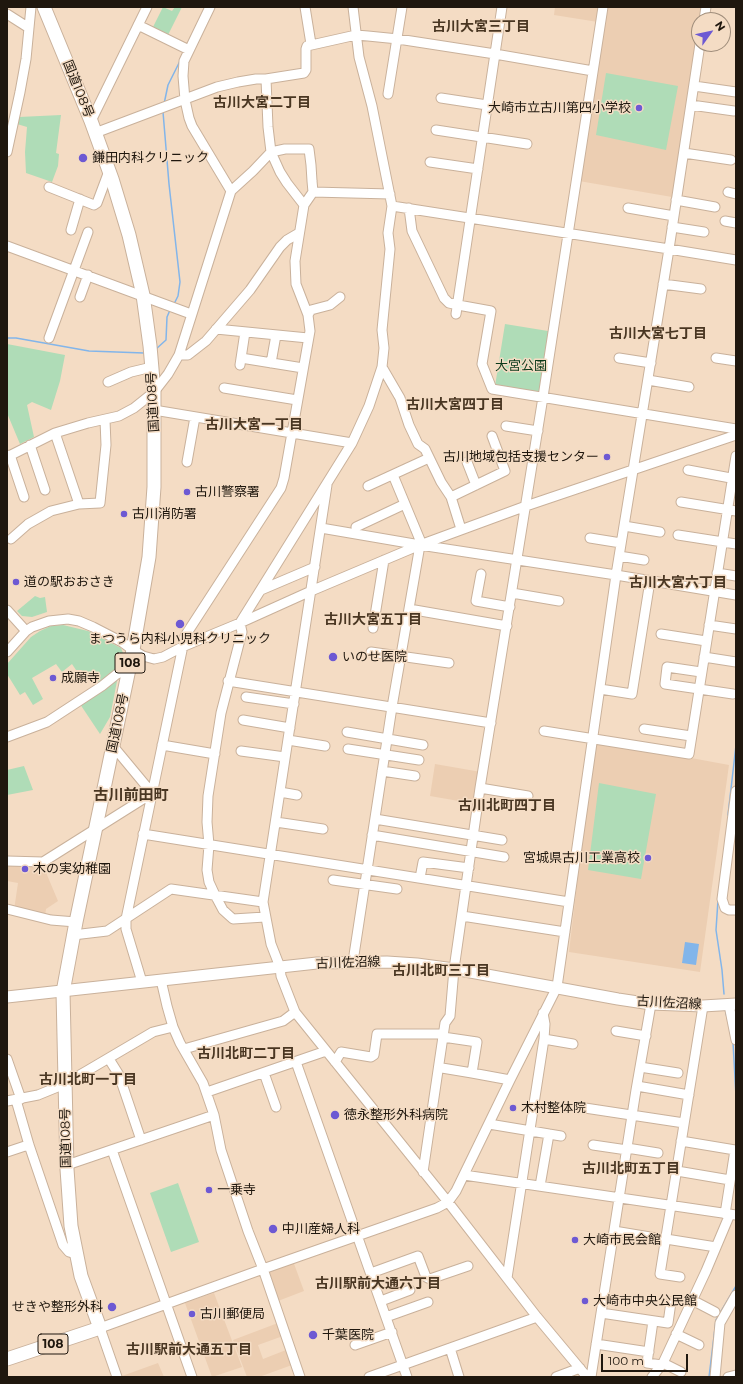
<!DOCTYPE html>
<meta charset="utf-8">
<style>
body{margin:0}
#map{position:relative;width:743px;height:1384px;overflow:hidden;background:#f4dcc4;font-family:Montserrat,sans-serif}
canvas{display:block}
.frame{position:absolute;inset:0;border:8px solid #1f170e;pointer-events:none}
.north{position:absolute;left:691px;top:12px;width:40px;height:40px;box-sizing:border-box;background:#f4dcc4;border:1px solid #9f8d7b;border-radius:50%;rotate:57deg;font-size:11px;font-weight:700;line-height:16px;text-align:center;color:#1f170e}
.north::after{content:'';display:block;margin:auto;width:14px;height:18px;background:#6d59d3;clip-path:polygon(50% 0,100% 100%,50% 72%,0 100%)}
.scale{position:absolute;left:601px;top:1354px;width:87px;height:18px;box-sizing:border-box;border:2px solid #1f170e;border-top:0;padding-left:5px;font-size:12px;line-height:14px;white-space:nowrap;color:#1f170e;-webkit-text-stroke:3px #f4dcc4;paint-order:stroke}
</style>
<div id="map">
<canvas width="743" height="1384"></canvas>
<div class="frame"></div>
<div class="north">N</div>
<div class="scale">100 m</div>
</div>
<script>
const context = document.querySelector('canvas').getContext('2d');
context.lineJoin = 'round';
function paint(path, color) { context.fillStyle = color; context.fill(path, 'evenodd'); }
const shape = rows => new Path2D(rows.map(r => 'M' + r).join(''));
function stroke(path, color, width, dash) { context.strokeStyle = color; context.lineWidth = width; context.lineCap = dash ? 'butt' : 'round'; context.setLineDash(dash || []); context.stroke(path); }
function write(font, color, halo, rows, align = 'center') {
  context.font = font + ' Montserrat,"Noto Sans JP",sans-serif'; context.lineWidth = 3; context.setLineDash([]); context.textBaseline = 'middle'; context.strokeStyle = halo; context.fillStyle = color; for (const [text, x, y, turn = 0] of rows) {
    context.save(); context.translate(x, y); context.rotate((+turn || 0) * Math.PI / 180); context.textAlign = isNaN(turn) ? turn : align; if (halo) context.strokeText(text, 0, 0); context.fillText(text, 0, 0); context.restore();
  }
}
paint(shape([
 [555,7,600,7,598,22,554,15],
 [608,7,704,7,701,20,699,20,699,35,672,197,579,181],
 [594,740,729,765,700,972,569,952],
 [435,764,481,772,476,804,430,796],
 [7,863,42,863,58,901,46,909,45,917,14,910,18,883,7,881],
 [293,1261,304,1291,278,1301,267,1271],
 [214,1293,242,1367,212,1377,185,1303],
 [278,1323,283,1336,258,1345,263,1359,286,1350,292,1365,259,1377,247,1377,233,1340],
 [158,1363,164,1377,123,1377,122,1376]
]), '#ecceb2');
paint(shape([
 [163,7,172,11,175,7,182,7,167,37,152,29],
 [606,73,678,86,666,150,596,135],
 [61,115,56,153,59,154,58,166,52,182,26,173,25,152,27,127,17,124,19,117],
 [505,324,548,331,541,391,538,392,495,386],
 [7,344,65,355,60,381,51,410,32,402,27,405,34,437,20,444,7,413],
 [35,596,40,598,45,597,47,612,32,617,22,616,17,611],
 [63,625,88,631,121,648,125,658,123,667,109,674,100,684,94,674,88,678,81,670,76,670,72,664,62,672,56,664,32,678,43,699,33,705,25,692,20,695,7,674,7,664,31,637,40,631,51,626],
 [118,676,110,717,100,734,80,704],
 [24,766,33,790,7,795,7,770],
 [599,783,656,794,641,879,588,870],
 [178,1183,199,1242,171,1252,150,1193]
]), '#afdcb7');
paint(shape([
 [685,942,699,944,696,965,682,963]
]), '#82b5ea');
stroke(shape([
 [164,104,168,85,180,61],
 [163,112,169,184,180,282,178,296,174,304],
 [7,338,16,338,89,351,144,353],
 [156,349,166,340,167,317,170,310],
 [728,815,736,745],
 [718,900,716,930,722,970,724,994],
 [725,1009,728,1021],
 [733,1042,736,1096],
 [709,1377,716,1320,736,1286]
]), '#82b5ea', 1.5);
const minor = shape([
 [210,7,184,61,183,76,185,100,189,118,192,126,231,191],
 [305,7,311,44],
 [7,14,29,28],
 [704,20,706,7],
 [138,25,189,50],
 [694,86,736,92],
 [388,94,402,7],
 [441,98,487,105],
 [691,105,734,111],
 [91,121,147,7],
 [436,130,527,144],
 [95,133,217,87,238,82,256,79,266,79],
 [7,152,20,92,26,59,31,7],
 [684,153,731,160],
 [430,162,478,169],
 [49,187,94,205,97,203,109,171],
 [728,192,736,194],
 [676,200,715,207],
 [304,205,287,183,280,172,271,152,285,149,309,149,311,165,312,181,313,192],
 [392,206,669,249,736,260],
 [409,208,412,231,444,298,449,303,458,305,491,311,482,364,492,389,736,429],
 [628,208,674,216],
 [725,221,736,223],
 [672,227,704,232],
 [71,230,80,199],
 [7,246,191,314],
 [663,284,701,289],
 [80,297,88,275],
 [456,314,502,7],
 [308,315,311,310,330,305,340,297],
 [216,329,308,338],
 [49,338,88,232],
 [179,355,188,355,206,341,250,290,280,247,287,240,299,233],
 [241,358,303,368],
 [619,358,651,363],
 [716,358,736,361],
 [271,363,276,335],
 [240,365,245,332],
 [382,367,400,398,409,425,418,444,425,449,441,482,451,497,461,529],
 [648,380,689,387],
 [108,382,131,372,152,367],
 [224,388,297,400],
 [154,410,352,443],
 [506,426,538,431],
 [55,433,79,504],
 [30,445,45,490],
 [10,455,24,497],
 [7,457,55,433,88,423,119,416,134,408,154,392,168,374,179,355,231,191,253,171,271,152,268,127,266,79,304,73,306,70,306,49,307,46,356,35,368,36,398,39,495,54,593,71],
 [187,462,195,417],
 [467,462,476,485],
 [688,470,736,479],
 [327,485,263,902,271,944,280,967,281,976,295,1012,448,1202,537,1317,587,1377],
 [368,486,429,458],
 [451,497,505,471,492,436],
 [681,502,736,511],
 [624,526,660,532],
 [356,527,405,504],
 [321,528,420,545,616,575,736,595],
 [678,535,736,544],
 [590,538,621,543],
 [11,539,28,524,51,511,79,504,100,503,106,445,105,420],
 [619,556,644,560],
 [717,573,736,576],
 [481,574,476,601,510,607],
 [261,590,315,567],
 [512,593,559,601],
 [409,609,507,626],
 [7,610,26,631],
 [709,625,736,629],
 [373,628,384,560],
 [661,634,706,641],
 [7,652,26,631,32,627,49,621,68,619,79,621,93,627,122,642,133,650,143,656,154,659,163,657,182,647,240,623,311,591,420,545,526,506,736,435],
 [371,652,449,663],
 [704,657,736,662],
 [701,672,667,667,665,684,733,694],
 [228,681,491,723],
 [600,689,632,694,650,581],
 [246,697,294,704],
 [243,720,290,728],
 [644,729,691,736],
 [544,731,689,754,736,456],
 [347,732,423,745],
 [7,737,47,722,102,686,117,674,129,669],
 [288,740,325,746],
 [162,745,215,754],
 [113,746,152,793],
 [348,749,419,760],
 [241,751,285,757],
 [382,771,415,776],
 [480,788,528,796],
 [736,791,722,899,725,908,729,910,736,910],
 [280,792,297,795],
 [375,819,502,840],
 [276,822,323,829],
 [143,834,569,902],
 [372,835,504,857],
 [7,861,43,862,151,794],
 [420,878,423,862,469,868],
 [333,880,397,889],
 [7,909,51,920,76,922],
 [462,916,565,932],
 [265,917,233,919,223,910,215,895,209,882,207,870,209,845,207,822,208,796,221,713,242,632,240,623,352,443,369,406,382,367,384,348,382,330,390,249,388,233,392,206,372,106,359,57,353,7],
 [73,935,107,931,171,889,263,902],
 [355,962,354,955,392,707,420,545,420,540,393,475],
 [161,980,167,1006,173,1027,180,1043,203,1083,214,1115,221,1150,248,1231,263,1269,300,1377],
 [142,982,126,929,126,919,185,636,281,488,284,478,310,331,308,315,296,284,295,261,304,205,313,192,390,194],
 [729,1005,736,1040],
 [616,1031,646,1036],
 [443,1037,477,1042,472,1073,510,1080],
 [544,1039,573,1044],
 [184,1049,283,1021,295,1012],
 [7,1059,21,1099],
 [109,1059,119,1075,141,1140],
 [296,1062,407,1377],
 [335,1062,341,1052,371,1057,374,1055,377,1034,443,1034],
 [640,1067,678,1073],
 [442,1068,472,1073],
 [264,1073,276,1107],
 [637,1086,689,1095],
 [207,1092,326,1051],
 [16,1100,29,1145,63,1245,69,1252,76,1254],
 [7,1101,38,1095,60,1086,85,1072,153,1032,173,1027],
 [585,1108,684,1123],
 [489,1124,561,1136],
 [681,1141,735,1150,725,1214],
 [593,1145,627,1150],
 [627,1148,658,1153],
 [112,1150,192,1377],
 [7,1152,28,1145],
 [67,1165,214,1115],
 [677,1171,730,1180],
 [423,1172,445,1023,450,1016,454,969,480,788,543,397,603,7],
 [464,1175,736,1215],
 [540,1186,549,1134],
 [614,1231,662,1239],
 [666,1239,716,1247],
 [371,1273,418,1256,426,1277,430,1279,468,1266],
 [680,1277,660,1274,703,1006],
 [507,1278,544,1039,545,1024,543,1013],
 [692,1300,715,1312],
 [381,1301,410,1290],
 [601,1313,668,1323,671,1302],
 [386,1317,428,1302],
 [653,1321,647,1363,662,1365],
 [676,1334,699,1345],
 [596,1344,649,1352],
 [355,1345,392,1332],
 [450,1348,459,1377],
 [663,1363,681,1372],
 [117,1377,100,1328,263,1269,437,1208,448,1202,456,1191,510,1080,557,987,616,575,669,249,700,44],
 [369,1377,537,1317],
 [556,1377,580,1368],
 [591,1377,636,1090,651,1004],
 [652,1377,663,1363,706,1271,730,1214],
 [715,1377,720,1323,736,1295],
 [728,1377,736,1375]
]);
const major = shape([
 [7,997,317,963,387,962,417,964,454,969,618,999,651,1004,703,1006,736,1004]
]);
const highway = shape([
 [7,1359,100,1328,81,1276,71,1226,67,1169,63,992,76,922,133,650,149,557,154,487,154,392,150,346,143,295,129,235,112,179,91,121,44,7]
]);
stroke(minor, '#c9b19b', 11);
stroke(major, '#c9b19b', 13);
stroke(highway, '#c9b19b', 15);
stroke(minor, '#fff', 9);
stroke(major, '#fff', 11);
stroke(highway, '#fff', 13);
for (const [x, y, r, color] of [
 [639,108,4,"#6d59d3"],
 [83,158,5,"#6d59d3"],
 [607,457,4,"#6d59d3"],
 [187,492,4,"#6d59d3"],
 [124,514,4,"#6d59d3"],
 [16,582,4,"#6d59d3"],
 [180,624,5,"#6d59d3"],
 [333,657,5,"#6d59d3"],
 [53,678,4,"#6d59d3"],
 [648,858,4,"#6d59d3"],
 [25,869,4,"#6d59d3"],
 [513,1108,4,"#6d59d3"],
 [335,1115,5,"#6d59d3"],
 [209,1190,4,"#6d59d3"],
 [273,1229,5,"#6d59d3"],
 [575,1240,4,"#6d59d3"],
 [585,1301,4,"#6d59d3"],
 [112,1307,5,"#6d59d3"],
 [192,1314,4,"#6d59d3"],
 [313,1335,5,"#6d59d3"]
]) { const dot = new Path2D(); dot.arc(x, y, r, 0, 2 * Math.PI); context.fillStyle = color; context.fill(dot); stroke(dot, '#f4dcc4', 1.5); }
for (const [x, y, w] of [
 [130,663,30],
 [53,1344,30]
]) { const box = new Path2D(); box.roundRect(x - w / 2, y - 10, w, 20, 3); context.fillStyle = '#f4dcc4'; context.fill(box); stroke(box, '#1f170e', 1); }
write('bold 12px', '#1f170e', null, [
 ["108",130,663],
 ["108",53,1344]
]);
write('13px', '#1f170e', '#f4dcc4', [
 ["国道108号",78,89,68],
 ["国道108号",153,402,-93],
 ["国道108号",118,723,-78],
 ["古川佐沼線",348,963,-2],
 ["古川佐沼線",669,1003,3],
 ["国道108号",66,1138,-91]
]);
write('13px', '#1f170e', '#f4dcc4', [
 ["大崎市立古川第四小学校",631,108,"right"],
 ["鎌田内科クリニック",92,158],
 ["古川地域包括支援センター",599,457,"right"],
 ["古川警察署",195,492],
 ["古川消防署",132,514],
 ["道の駅おおさき",24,582],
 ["まつうら内科小児科クリニック",180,639,"center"],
 ["いのせ医院",342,657],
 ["成願寺",61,678],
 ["宮城県古川工業高校",640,858,"right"],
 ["木の実幼稚園",33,869],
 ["木村整体院",521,1108],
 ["徳永整形外科病院",344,1115],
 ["一乗寺",217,1190],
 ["中川産婦人科",282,1229],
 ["大崎市民会館",583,1240],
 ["大崎市中央公民館",593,1301],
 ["せきや整形外科",103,1307,"right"],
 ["古川郵便局",200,1314],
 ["千葉医院",322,1335]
], 'left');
write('13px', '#0b3a1a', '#f4dcc4', [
 ["大宮公園",521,366]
]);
write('bold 14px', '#493622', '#f4dcc4', [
 ["古川大宮三丁目",481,27],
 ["古川大宮二丁目",262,103],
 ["古川大宮七丁目",658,334],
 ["古川大宮四丁目",455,405],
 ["古川大宮一丁目",254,425],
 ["古川大宮六丁目",678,583],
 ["古川大宮五丁目",373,620],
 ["古川北町四丁目",507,806],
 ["古川北町三丁目",441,971],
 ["古川北町二丁目",246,1054],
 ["古川北町一丁目",88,1080],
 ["古川北町五丁目",631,1169],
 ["古川駅前大通六丁目",378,1284],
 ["古川駅前大通五丁目",189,1350]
]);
write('bold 15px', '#493622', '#f4dcc4', [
 ["古川前田町",131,796]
]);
</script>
